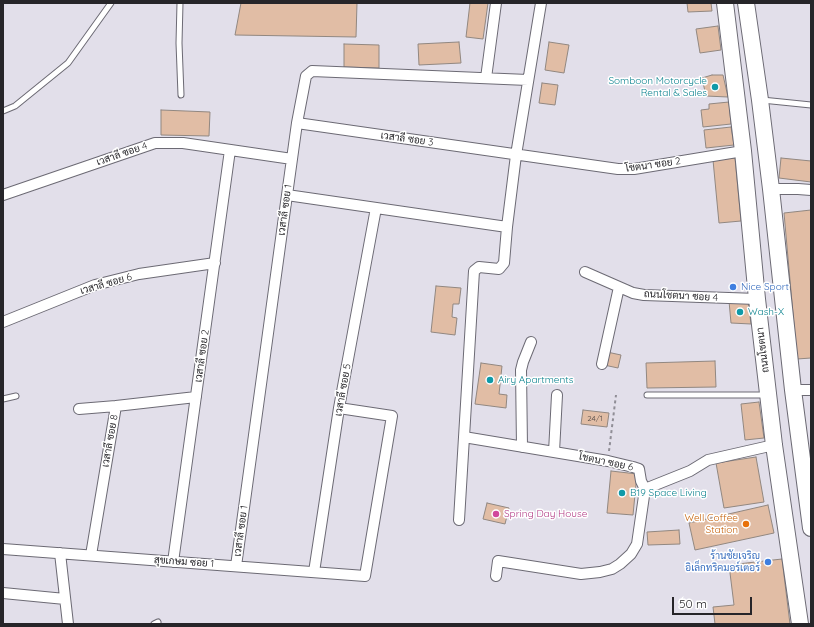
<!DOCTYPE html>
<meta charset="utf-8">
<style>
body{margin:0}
#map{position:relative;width:814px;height:627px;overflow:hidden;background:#e2dfea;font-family:Quicksand,sans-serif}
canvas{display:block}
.frame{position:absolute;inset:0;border:4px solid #262529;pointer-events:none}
.scale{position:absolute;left:672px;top:597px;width:80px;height:18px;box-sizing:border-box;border:2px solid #262529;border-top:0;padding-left:5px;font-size:12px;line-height:14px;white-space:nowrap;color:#262529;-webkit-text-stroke:3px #fff;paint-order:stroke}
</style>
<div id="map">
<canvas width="814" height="627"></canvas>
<div class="frame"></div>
<div class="scale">50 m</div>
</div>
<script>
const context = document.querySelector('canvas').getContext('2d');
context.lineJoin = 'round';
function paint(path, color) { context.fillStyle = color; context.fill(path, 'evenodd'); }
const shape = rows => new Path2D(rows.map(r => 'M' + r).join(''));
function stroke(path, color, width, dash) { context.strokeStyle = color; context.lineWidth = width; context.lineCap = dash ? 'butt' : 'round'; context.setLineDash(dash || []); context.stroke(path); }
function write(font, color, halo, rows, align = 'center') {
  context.font = font + ' Quicksand,Sarabun,sans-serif'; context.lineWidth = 3; context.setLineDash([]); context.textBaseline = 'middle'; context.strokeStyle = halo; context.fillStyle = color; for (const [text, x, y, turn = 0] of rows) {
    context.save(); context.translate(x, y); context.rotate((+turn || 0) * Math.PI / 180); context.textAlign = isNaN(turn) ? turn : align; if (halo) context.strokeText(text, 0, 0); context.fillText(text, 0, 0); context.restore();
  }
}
const building = shape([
 [241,3,357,3,356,37,235,35,241,3],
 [470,3,488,3,483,39,466,37,470,3],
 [687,3,711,3,712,11,688,12,687,3],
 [718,26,721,50,700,53,696,29,718,26],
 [459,42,461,63,419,65,418,44,459,42],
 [549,42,569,45,564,73,545,70,549,42],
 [344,44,379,45,379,68,344,67,344,44],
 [712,75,723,75,728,97,706,96,702,78,712,75],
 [542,83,558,85,555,105,539,103,542,83],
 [729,102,731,124,703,127,701,110,709,109,709,104,729,102],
 [161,110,210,112,209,136,161,135,161,110],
 [731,127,734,145,706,148,704,130,731,127],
 [735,158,741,221,719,223,713,160,735,158],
 [781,158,811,161,811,182,779,178,781,158],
 [811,210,811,358,797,359,784,213,811,210],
 [436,286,461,288,459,304,453,304,452,317,457,318,455,335,431,332,436,286],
 [729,301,748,301,751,324,731,323,729,301],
 [607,352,621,355,618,368,604,365,607,352],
 [715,361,716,387,647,388,646,363,715,361],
 [481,363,502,366,499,394,507,395,506,408,475,404,481,363],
 [759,402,764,438,745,440,741,404,759,402],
 [583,410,609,413,607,427,581,424,583,410],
 [756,457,764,502,724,508,716,463,756,457],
 [611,471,637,474,633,515,607,513,611,471],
 [487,503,509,508,505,524,483,519,487,503],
 [768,505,774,533,695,550,689,523,768,505],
 [679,530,680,544,648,545,647,532,679,530],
 [782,559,790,624,715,624,713,607,734,605,729,565,782,559]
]);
paint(building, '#e1bda5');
stroke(building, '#918780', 1);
const lane = shape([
 [180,3,179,43,181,95],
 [762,100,811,105],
 [3,111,15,106,68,63,111,3],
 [647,395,766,395],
 [3,399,16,396],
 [154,624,158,622]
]);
const street = shape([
 [486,78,496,3],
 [297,123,618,169,634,169,743,151],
 [771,189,798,189,811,190],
 [3,195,155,143,183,143,292,159],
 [287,195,507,227],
 [585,272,633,293,644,295,757,299],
 [3,322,95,285,139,274,215,263],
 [602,364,619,287],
 [793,390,811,390],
 [79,409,116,406],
 [464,437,608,461,633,467,639,469,641,481,645,489,690,471,708,460,774,445],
 [522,447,521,370,523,362,531,342],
 [554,452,557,395],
 [459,520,474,271,479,267,499,269,504,263,507,227,516,155,541,3],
 [3,549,365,576,392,416,339,408],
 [60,553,68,624],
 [91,555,116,406,196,397],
 [173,562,230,150],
 [236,566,287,195,297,123,306,76,312,71,528,80],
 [314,572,339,408,376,208],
 [496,576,498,561,581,574,600,572,612,569,620,564,631,554,637,544,645,489],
 [3,593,65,599]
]);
const primary = shape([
 [725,3,743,151,757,299,774,445,800,624],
 [746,3,760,100,771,189,793,390,811,528]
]);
stroke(lane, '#6c6a74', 7);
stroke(street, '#6c6a74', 12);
stroke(primary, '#6c6a74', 18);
stroke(shape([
 [609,451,616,395]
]), '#908e96', 2, [3, 3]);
stroke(lane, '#fff', 5);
stroke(street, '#fff', 10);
stroke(primary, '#fff', 16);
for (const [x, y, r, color] of [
 [715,87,4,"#0f9aa8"],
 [733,287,4,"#3f7fe0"],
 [740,312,4,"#0f9aa8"],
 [490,380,4,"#0f9aa8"],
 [622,493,4,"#0f9aa8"],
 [496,514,4,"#d1479c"],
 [746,524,4,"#e8710a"],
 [768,562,4,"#3f7fe0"]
]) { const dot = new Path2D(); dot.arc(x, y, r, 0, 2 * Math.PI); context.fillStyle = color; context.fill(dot); stroke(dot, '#fff', 1.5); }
write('8px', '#554b48', null, [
 ["24/1",595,419]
]);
write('10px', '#0d838f', '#fff', [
 ["Somboon Motorcycle",707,81,"right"],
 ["Rental & Sales",707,93,"right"],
 ["Wash-X",748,312],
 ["Airy Apartments",498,380],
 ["B19 Space Living",630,493]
], 'left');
write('10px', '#262529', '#fff', [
 ["เวสาลี ซอย 3",407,139,8],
 ["เวสาลี ซอย 4",122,154,-19],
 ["โชตนา ซอย 2",653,165,-8],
 ["เวสาลี ซอย 1",285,210,-82],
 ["เวสาลี ซอย 6",106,284,-16],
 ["ถนนโชตนา ซอย 4",681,296,3],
 ["ถนนโชตนา",763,350,-97],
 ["เวสาลี ซอย 2",202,356,-82],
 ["เวสาลี ซอย 5",343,390,-80],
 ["เวสาลี ซอย 8",110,441,-80],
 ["โชตนา ซอย 6",606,462,12],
 ["เวสาลี ซอย 1",241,531,-82],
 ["สุขเกษม ซอย 1",184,562,4]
]);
write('10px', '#366cbe', '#fff', [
 ["Nice Sport",741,287],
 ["ร้านชัยเจริญ",760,556,"right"],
 ["อิเล็กทริคมอร์เตอร์",760,568,"right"]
], 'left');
write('10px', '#b23c85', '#fff', [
 ["Spring Day House",504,514]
], 'left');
write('10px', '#c56008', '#fff', [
 ["Well Coffee",738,518],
 ["Station",738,530]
], 'right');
</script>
